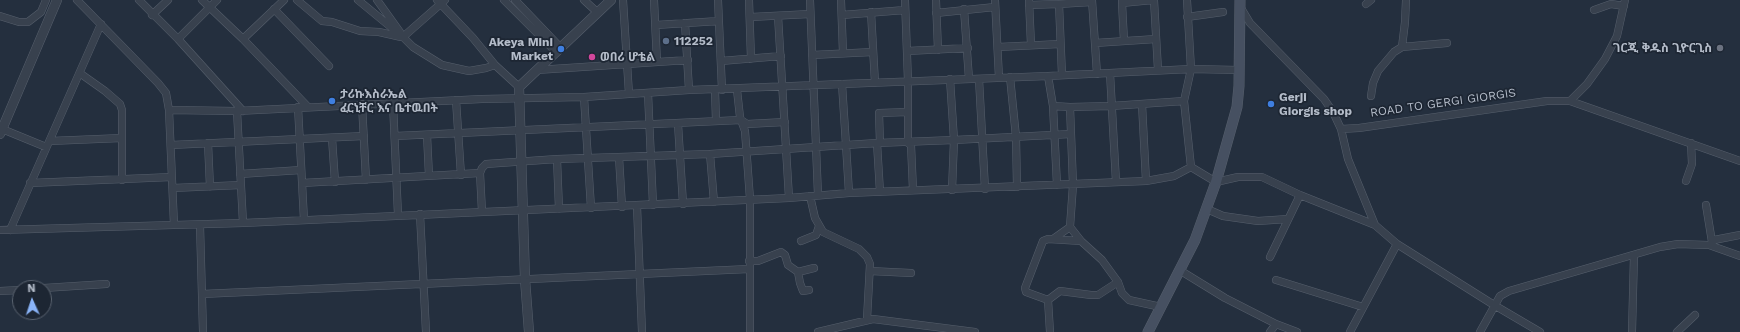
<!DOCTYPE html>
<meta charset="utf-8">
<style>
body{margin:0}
#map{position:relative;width:1740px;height:332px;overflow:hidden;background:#242f3e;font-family:"Work Sans",sans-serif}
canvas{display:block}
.north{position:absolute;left:12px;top:280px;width:40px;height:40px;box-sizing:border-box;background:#1d2633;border:1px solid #59626f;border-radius:50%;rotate:357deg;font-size:11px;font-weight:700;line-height:16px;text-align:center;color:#b4bcc9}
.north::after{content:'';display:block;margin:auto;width:14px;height:18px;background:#8ab4f8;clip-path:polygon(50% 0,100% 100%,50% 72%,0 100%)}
</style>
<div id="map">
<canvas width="1740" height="332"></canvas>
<div class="north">N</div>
</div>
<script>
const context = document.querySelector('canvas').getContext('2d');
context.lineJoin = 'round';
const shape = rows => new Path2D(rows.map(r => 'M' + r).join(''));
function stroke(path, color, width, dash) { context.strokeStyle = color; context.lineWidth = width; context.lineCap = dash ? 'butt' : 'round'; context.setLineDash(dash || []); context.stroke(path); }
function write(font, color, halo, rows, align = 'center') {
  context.font = font + ' "Work Sans","Noto Sans Ethiopic",sans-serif'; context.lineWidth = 3.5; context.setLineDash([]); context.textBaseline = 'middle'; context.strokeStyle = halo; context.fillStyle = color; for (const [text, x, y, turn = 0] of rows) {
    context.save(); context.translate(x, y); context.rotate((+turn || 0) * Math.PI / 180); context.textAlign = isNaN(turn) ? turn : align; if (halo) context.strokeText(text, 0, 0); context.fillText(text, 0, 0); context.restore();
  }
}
const minor = shape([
 [77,0,158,83,166,93,169,110,174,225],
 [139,0,178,39,243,111],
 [202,0,243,39,308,107],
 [297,0,322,21,332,22,360,31,379,32,401,37],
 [358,0,403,37,413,47,442,65,469,71,486,68,495,65],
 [377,0,400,32],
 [437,0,473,38,495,65,519,87],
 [504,0,556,52],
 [515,0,561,48],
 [584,0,597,12],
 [623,0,629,94],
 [654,0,657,62],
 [718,0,722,90],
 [749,0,751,59],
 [810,0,818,195],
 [841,0,843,53],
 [905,0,908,81,908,143,911,145,913,190],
 [936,0,938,50],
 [995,0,999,78],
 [1029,0,1031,45],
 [1092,0,1097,74],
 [1122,0,1122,3,1153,0],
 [1154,0,1158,70],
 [1122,3,1124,41],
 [1366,4,1371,0],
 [1029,5,1059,4],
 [1241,8,1250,23,1324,99,1333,112,1341,129,1348,159,1375,225,1397,244,1494,305,1540,332],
 [274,9,329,66],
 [964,9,969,79],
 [1594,10,1611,4,1624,6],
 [871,12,875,83],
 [936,13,995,7],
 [152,15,168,0],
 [842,15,905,10],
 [0,16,19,22,28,22,41,12,46,0],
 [778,16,789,198],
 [751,17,810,14],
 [1187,17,1223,12],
 [685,23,689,90],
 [656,25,719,21],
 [403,37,445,0],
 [178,39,217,0],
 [243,39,284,0],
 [1095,43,1156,39],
 [998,47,1060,44],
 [1402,47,1447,43],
 [907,51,968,48],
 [812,55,873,52],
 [721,61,781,56],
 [537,70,688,60],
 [1110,73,1116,182],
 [81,74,105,91,120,104,122,110,122,180],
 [1062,75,1059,4,1092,2],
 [1048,76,1053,106,1057,185],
 [1010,77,1016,137,1017,187],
 [950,79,954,140,1071,134],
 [979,79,985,189],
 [842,84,846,145,877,143],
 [715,90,716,121],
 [737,90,740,117,745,131,750,199,750,332],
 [648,93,653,205],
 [1371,96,1373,83,1378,71,1394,52,1402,47,1405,22,1406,0],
 [584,97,591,208],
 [456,100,461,175],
 [1184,101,1191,167],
 [1570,101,1587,84,1605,59,1617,36,1625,0],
 [393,103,398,215],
 [362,104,366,180],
 [1142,104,1146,181],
 [1053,106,1070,107,1111,106,1184,101,1191,69,1187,0],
 [298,107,304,220],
 [1070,107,1073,185,1070,227,1081,241],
 [169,110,237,111,482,99,584,97,689,90,1048,76,1191,69,1239,70],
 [237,111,243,223],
 [678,124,683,204],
 [2,129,46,147],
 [1341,129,1359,128,1547,101,1570,101,1740,161],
 [427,135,429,176],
 [395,136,741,120,747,124,785,122],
 [332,138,335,182],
 [50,141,122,138],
 [208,143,210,187],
 [880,143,879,113,908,112],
 [171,145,364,136],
 [710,154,714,202],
 [619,157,622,207],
 [557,159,559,209],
 [1191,167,1216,182,1238,177,1262,177,1300,195,1375,225],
 [240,174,301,170],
 [1686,181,1692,164,1691,143],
 [30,183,172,177],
 [302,183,480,173],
 [173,188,241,185],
 [880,192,877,143,954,140,952,190],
 [810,196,815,218,823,232,859,249,867,257,870,264,867,319],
 [1706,205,1712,242],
 [637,206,642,332],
 [1207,209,1223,216,1258,221,1288,219],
 [482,212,480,173,482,168,486,164,557,159,710,154,846,145,849,193],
 [420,214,426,332],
 [200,225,203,332],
 [0,230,243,223,789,198,849,193,1146,181,1174,176,1191,167],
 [10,230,101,24],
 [1053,239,1070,227],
 [801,241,816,235,819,226],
 [1710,245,1714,240,1740,235],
 [1270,257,1300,195],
 [749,261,758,261,781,252,785,255,788,265,798,272,814,268],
 [870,271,911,273],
 [1181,271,1225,298,1276,324,1270,332],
 [798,272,800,283,803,291,809,290],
 [1276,280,1363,307],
 [44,288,106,284],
 [0,291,20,290],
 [202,294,749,269],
 [1048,300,1060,291,1091,295,1098,295,1118,282],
 [1276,324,1297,332],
 [818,332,873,319,975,332],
 [1050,332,1048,300,1026,292,1025,288,1043,241,1048,239,1081,241,1102,260,1118,282,1122,293,1129,300,1161,307],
 [1350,332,1397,244],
 [1480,332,1500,296,1509,291,1660,247,1678,244,1709,245,1740,256],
 [1632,332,1634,255],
 [1677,332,1695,315]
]);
const tertiary = shape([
 [0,134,57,0],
 [529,332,525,279,519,87,611,0]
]);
const secondary = shape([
 [1148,332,1195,240,1216,182,1237,107,1239,86,1240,0]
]);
stroke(minor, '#565f6c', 8);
stroke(tertiary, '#565f6c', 10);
stroke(secondary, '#565f6c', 11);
stroke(minor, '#38414e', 7);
stroke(tertiary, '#38414e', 9);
stroke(secondary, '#465061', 10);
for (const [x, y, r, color] of [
 [666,41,4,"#5c6f8a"],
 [1720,48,4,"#6b7280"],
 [561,49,4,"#3f7fe0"],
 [592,57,4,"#d1479c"],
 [332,101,4,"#3f7fe0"],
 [1271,104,4,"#3f7fe0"]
]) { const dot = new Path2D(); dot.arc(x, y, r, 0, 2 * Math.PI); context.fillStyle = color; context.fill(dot); stroke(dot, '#1d2633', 1.5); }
write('bold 12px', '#b4bcc9', '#1d2633', [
 ["112252",674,41],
 ["Akeya Mini",553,42,"right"],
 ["Market",553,56,"right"],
 ["ገርጂ ቅዱስ ጊዮርጊስ",1712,48,"right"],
 ["ወበሪ ሆቴል",600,57],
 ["ታሪኩእስራኤል",340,94],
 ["ፈርኒቸር እና ቤተዉበት",340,108],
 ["Gerji",1279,97],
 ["Giorgis shop",1279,111]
], 'left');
write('12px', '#b4bcc9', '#1d2633', [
 ["ROAD TO GERGI GIORGIS",1443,103,-8]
]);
</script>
